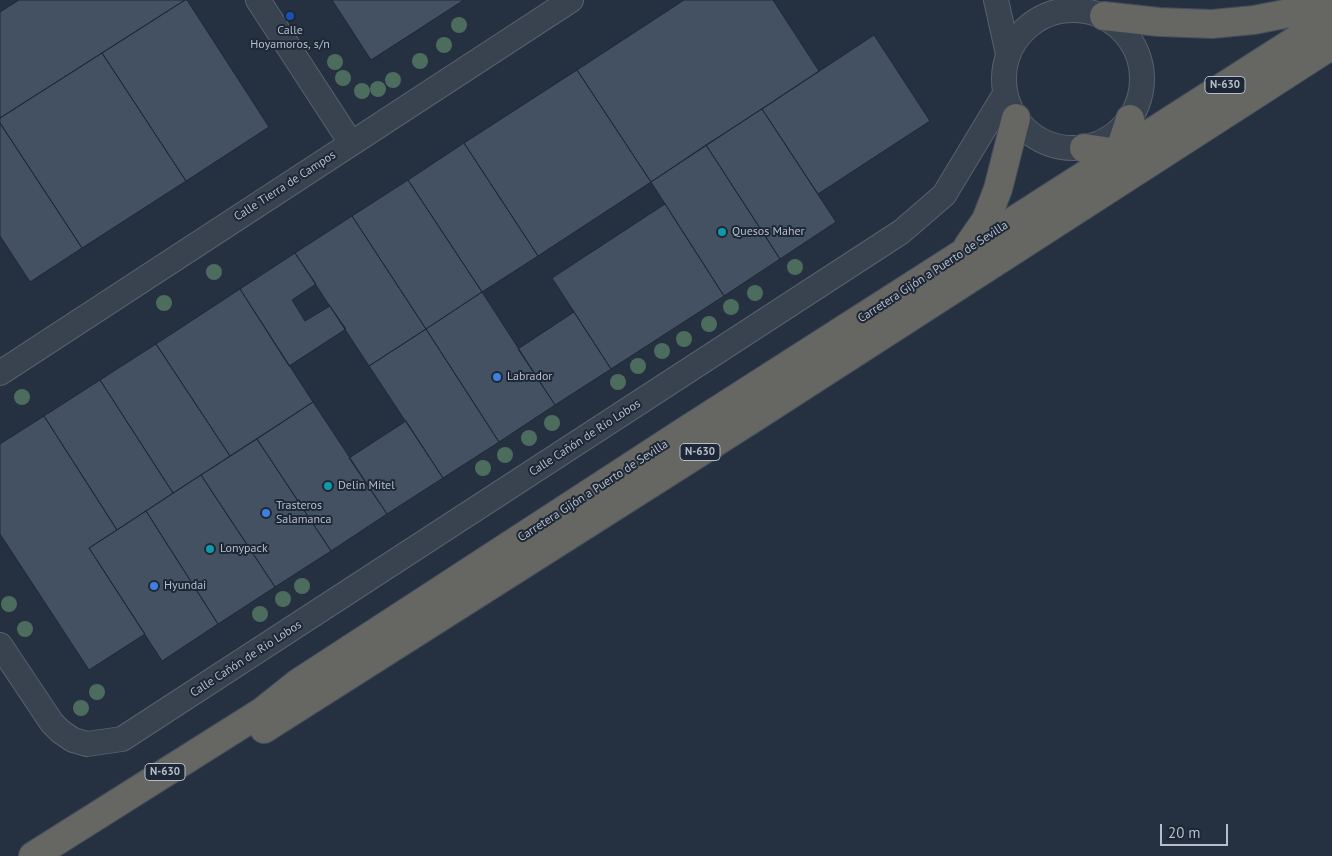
<!DOCTYPE html>
<meta charset="utf-8">
<style>
body{margin:0}
#map{position:relative;width:1332px;height:856px;overflow:hidden;background:#253140;font-family:"PT Sans",sans-serif}
canvas{display:block}
.scale{position:absolute;left:1160px;top:824px;width:68px;height:22px;box-sizing:border-box;border:2px solid #b5becb;border-top:0;padding-left:6px;font-size:15px;line-height:18px;white-space:nowrap;color:#b5becb;-webkit-text-stroke:4px #1e2735;paint-order:stroke}
</style>
<div id="map">
<canvas width="1332" height="856"></canvas>
<div class="scale">20 m</div>
</div>
<script>
const context = document.querySelector('canvas').getContext('2d');
context.lineJoin = 'round';
function paint(path, color) { context.fillStyle = color; context.fill(path, 'evenodd'); }
const shape = rows => new Path2D(rows.map(r => 'M' + r).join(''));
function stroke(path, color, width, dash) { context.strokeStyle = color; context.lineWidth = width; context.lineCap = dash ? 'butt' : 'round'; context.setLineDash(dash || []); context.stroke(path); }
function write(font, color, halo, rows, align = 'center') {
  context.font = font + ' "PT Sans",sans-serif'; context.lineWidth = 4; context.setLineDash([]); context.textBaseline = 'middle'; context.strokeStyle = halo; context.fillStyle = color; for (const [text, x, y, turn = 0] of rows) {
    context.save(); context.translate(x, y); context.rotate((+turn || 0) * Math.PI / 180); context.textAlign = isNaN(turn) ? turn : align; if (halo) context.strokeText(text, 0, 0); context.fillText(text, 0, 0); context.restore();
  }
}
const building = shape([
 [19,0,185,0,0,118,0,12,19,0],
 [185,0,187,0,269,127,186,181,102,53,185,0],
 [332,0,464,0,371,60,332,0],
 [684,0,773,0,819,71,651,182,577,70,684,0],
 [874,35,930,121,818,194,762,109,874,35],
 [102,53,186,181,82,248,0,123,0,118,102,53],
 [577,70,651,182,538,256,464,143,577,70],
 [762,109,836,222,780,259,706,145,762,109],
 [0,123,82,248,30,282,0,236,0,123],
 [464,143,538,256,482,292,408,180,464,143],
 [706,145,780,259,724,296,651,182,706,145],
 [408,180,482,292,426,329,352,216,408,180],
 [665,204,724,296,611,369,552,278,665,204],
 [352,216,426,329,369,366,295,253,352,216],
 [295,253,316,284,292,300,305,321,330,306,346,329,289,366,240,289,295,253],
 [240,289,313,402,230,456,156,344,240,289],
 [482,292,555,405,499,442,426,329,482,292],
 [574,312,611,369,555,405,518,349,574,312],
 [426,329,499,442,443,478,369,366,426,329],
 [156,344,230,456,173,493,100,380,156,344],
 [100,380,173,493,117,530,44,416,100,380],
 [313,402,387,514,331,551,257,439,313,402],
 [44,416,117,530,89,548,145,634,89,670,0,534,0,444,44,416],
 [406,421,443,478,387,514,349,458,406,421],
 [257,439,331,551,275,587,201,475,257,439],
 [201,475,275,587,218,624,146,511,201,475],
 [146,511,218,624,162,661,89,548,146,511]
]);
paint(building, '#435162');
stroke(building, '#202937', 1);
const minor = shape([
 [258,0,351,143],
 [996,0,1008,54],
 '1004 79a69 69 0 1 1 138 0a69 69 0 1 1-138 0Z',
 [0,373,571,0],
 [0,645,52,723,60,731,73,740,87,744,122,739,901,232,944,195,1005,94]
]);
const trunk = shape([
 [1104,16,1159,22,1212,24,1254,20,1305,10,1332,0],
 [1084,148,1119,153,1127,152],
 [1114,159,1119,153,1130,119],
 [968,246,986,220,998,189,1016,118],
 [264,729,749,421,1332,45],
 [33,856,263,711,298,683,685,431,1332,17]
]);
stroke(minor, '#57616e', 26);
stroke(trunk, '#444d5b', 30);
stroke(minor, '#394350', 24);
stroke(trunk, '#666663', 28);
context.fillStyle = '#4c6c5e';
for (const [x, y] of [
 [459,25],
 [444,45],
 [420,61],
 [335,62],
 [343,78],
 [393,80],
 [378,89],
 [362,91],
 [795,267],
 [214,272],
 [755,293],
 [164,303],
 [731,307],
 [709,324],
 [684,339],
 [662,351],
 [638,366],
 [618,382],
 [22,397],
 [552,423],
 [529,438],
 [505,455],
 [483,468],
 [302,586],
 [283,599],
 [9,604],
 [260,614],
 [25,629],
 [97,692],
 [81,708]
]) { context.beginPath(); context.arc(x, y, 8, 0, 2 * Math.PI); context.fill(); }
for (const [x, y, r, color] of [
 [290,16,5,"#1a4fb4"],
 [722,232,5,"#0f9aa8"],
 [497,377,5,"#3f7fe0"],
 [328,486,5,"#0f9aa8"],
 [266,513,5,"#3f7fe0"],
 [210,549,5,"#0f9aa8"],
 [154,586,5,"#3f7fe0"]
]) { const dot = new Path2D(); dot.arc(x, y, r, 0, 2 * Math.PI); context.fillStyle = color; context.fill(dot); stroke(dot, '#1e2735', 2); }
for (const [x, y, w] of [
 [1225,85,40],
 [700,452,40],
 [165,772,40]
]) { const box = new Path2D(); box.roundRect(x - w / 2, y - 8.5, w, 17, 4); context.fillStyle = '#1e2735'; context.fill(box); stroke(box, '#b5becb', 1); }
write('bold 11px', '#b5becb', null, [
 ["N-630",1225,85],
 ["N-630",700,452],
 ["N-630",165,772]
]);
write('12px', '#b5becb', '#1e2735', [
 ["Calle",290,31,"center"],
 ["Hoyamoros, s/n",290,45,"center"],
 ["Quesos Maher",732,232],
 ["Labrador",507,377],
 ["Delin Mitel",338,486],
 ["Trasteros",276,506],
 ["Salamanca",276,520],
 ["Lonypack",220,549],
 ["Hyundai",164,586]
], 'left');
write('12px', '#b5becb', '#1e2735', [
 ["Calle Tierra de Campos",285,186,-33],
 ["Carretera Gijón a Puerto de Sevilla",933,272,-33],
 ["Calle Cañón de Río Lobos",585,438,-33],
 ["Carretera Gijón a Puerto de Sevilla",593,491,-33],
 ["Calle Cañón de Río Lobos",246,659,-33]
]);
</script>
